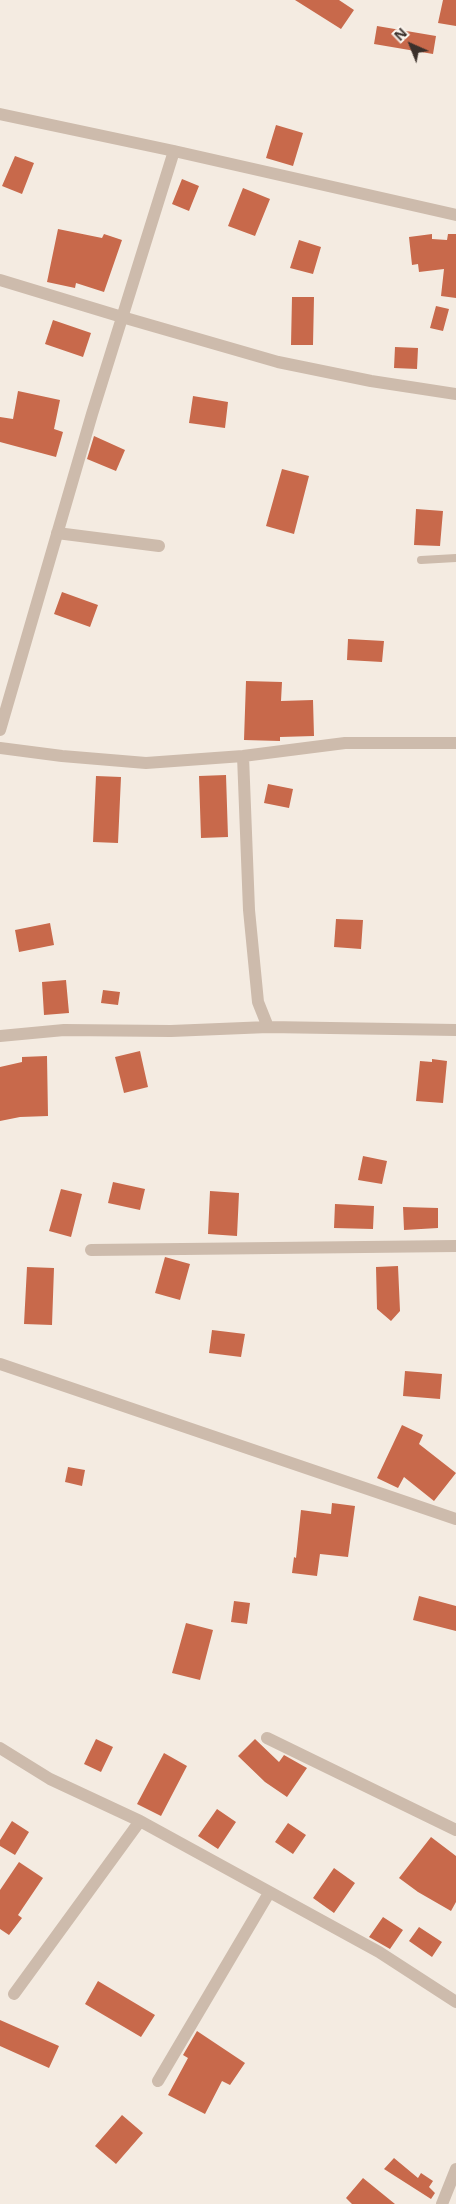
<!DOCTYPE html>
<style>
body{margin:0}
#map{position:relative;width:456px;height:2204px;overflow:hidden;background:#f4ebe1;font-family:"Open Sans",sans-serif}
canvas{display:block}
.north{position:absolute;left:386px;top:20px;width:50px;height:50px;-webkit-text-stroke:4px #fbf5ee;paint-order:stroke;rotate:316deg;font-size:14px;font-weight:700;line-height:20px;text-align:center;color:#3b302b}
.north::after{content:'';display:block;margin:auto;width:18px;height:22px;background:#3b302b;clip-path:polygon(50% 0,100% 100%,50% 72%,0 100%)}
</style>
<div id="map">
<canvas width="456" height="2204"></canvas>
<div class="north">N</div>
</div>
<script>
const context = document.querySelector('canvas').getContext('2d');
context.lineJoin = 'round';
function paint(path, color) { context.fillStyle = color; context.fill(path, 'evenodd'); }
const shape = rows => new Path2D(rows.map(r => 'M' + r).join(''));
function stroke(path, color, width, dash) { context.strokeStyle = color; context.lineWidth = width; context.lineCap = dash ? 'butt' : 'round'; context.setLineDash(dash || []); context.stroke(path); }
paint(shape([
 [295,0,339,0,354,10,341,29],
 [443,0,456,0,456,26,438,23],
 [377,26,436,36,433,54,374,44],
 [276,125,303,133,293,166,266,158],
 [15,156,34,163,22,194,2,186],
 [182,179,199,186,189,211,172,204],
 [243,188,270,199,255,236,228,226],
 [58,229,102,238,104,234,122,240,104,292,76,283,75,288,47,282],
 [432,234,432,239,447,240,448,234,456,234,456,298,441,296,444,269,419,272,418,264,412,265,409,237],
 [299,240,321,247,313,274,290,268],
 [292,297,314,297,313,345,291,345],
 [436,306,449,309,443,331,430,328],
 [53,320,91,333,83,357,45,344],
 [395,347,418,348,417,369,394,368],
 [18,391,60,400,54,429,63,432,56,457,0,442,0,417,13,419],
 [193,396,228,402,225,428,189,423],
 [94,436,125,450,116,471,87,459],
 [282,469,309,476,294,534,266,526],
 [416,509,443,511,440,546,414,545],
 [62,592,98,605,90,627,54,614],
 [348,639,384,641,382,662,347,660],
 [246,681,282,682,281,701,313,700,314,736,280,737,280,741,244,740],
 [226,775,228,837,201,838,199,776],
 [96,776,121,777,118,843,93,842],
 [268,784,293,789,289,808,264,803],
 [336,919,363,920,361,949,334,947],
 [50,923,54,945,19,952,15,930],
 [66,980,69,1013,44,1015,42,982],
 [103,990,120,992,118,1005,101,1003],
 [140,1051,148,1087,124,1093,115,1057],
 [47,1056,48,1116,20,1117,0,1121,0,1067,22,1062,22,1057],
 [432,1059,447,1061,443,1103,416,1101,420,1061,432,1062],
 [363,1156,387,1161,382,1184,358,1180],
 [113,1182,145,1189,140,1210,108,1203],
 [61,1189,82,1194,71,1237,49,1231],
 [210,1191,239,1193,237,1236,208,1234],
 [335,1204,374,1206,373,1229,334,1228],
 [403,1207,438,1208,438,1228,404,1230],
 [165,1257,190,1264,180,1300,155,1293],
 [398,1266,400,1311,391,1321,377,1309,376,1267],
 [27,1267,54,1268,52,1325,24,1324],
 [212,1330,245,1334,241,1357,209,1353],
 [405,1371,442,1374,440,1399,403,1396],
 [402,1425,423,1435,419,1444,456,1473,434,1501,404,1477,398,1488,377,1478],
 [68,1467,85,1470,82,1486,65,1482],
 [332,1503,355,1506,348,1557,320,1554,317,1576,292,1573,294,1557,296,1558,301,1510,331,1514],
 [419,1596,456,1606,456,1631,413,1620],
 [234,1601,250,1603,247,1624,231,1622],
 [186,1623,213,1630,200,1680,172,1673],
 [96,1739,113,1747,101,1772,84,1764],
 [255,1739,279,1762,284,1755,307,1768,287,1797,265,1782,238,1756],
 [164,1753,187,1766,161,1816,137,1804],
 [217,1809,236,1822,218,1849,198,1836],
 [12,1821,29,1832,15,1855,0,1846,0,1840],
 [288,1823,306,1835,293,1854,275,1842],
 [431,1837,456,1856,456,1902,451,1911,418,1892,399,1878],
 [19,1862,43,1878,18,1915,22,1918,9,1935,0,1929,0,1890],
 [334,1868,355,1883,334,1913,313,1898],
 [383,1917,403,1930,390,1949,369,1937],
 [419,1927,442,1942,432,1957,409,1941],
 [98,1981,155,2015,141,2037,85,2004],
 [0,2020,59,2046,49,2068,0,2046],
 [197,2031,245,2063,230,2085,222,2081,205,2114,168,2095,188,2058,183,2055],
 [122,2115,143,2133,116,2164,95,2146],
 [394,2158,418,2178,421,2173,433,2181,429,2187,435,2193,431,2199,384,2169],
 [363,2178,395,2204,352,2204,346,2198]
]), '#c8694b');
stroke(shape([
 [421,560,456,558]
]), '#cdbbac', 8);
stroke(shape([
 [0,114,174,151,456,215],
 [0,280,122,317,278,362,371,381,456,394],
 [57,533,159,546],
 [0,730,92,414,174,151],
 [0,748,62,756,146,763,243,756,345,743,456,743],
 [243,756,249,910,258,1002,268,1027],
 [0,1036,64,1030,171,1031,268,1027,456,1030],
 [91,1250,456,1246],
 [0,1364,456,1519],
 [267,1738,456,1830],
 [0,1748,50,1779,140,1821,379,1952,456,2002],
 [14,1994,140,1821],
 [158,2081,269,1893],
 [442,2204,456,2169]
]), '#cdbbac', 12);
</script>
